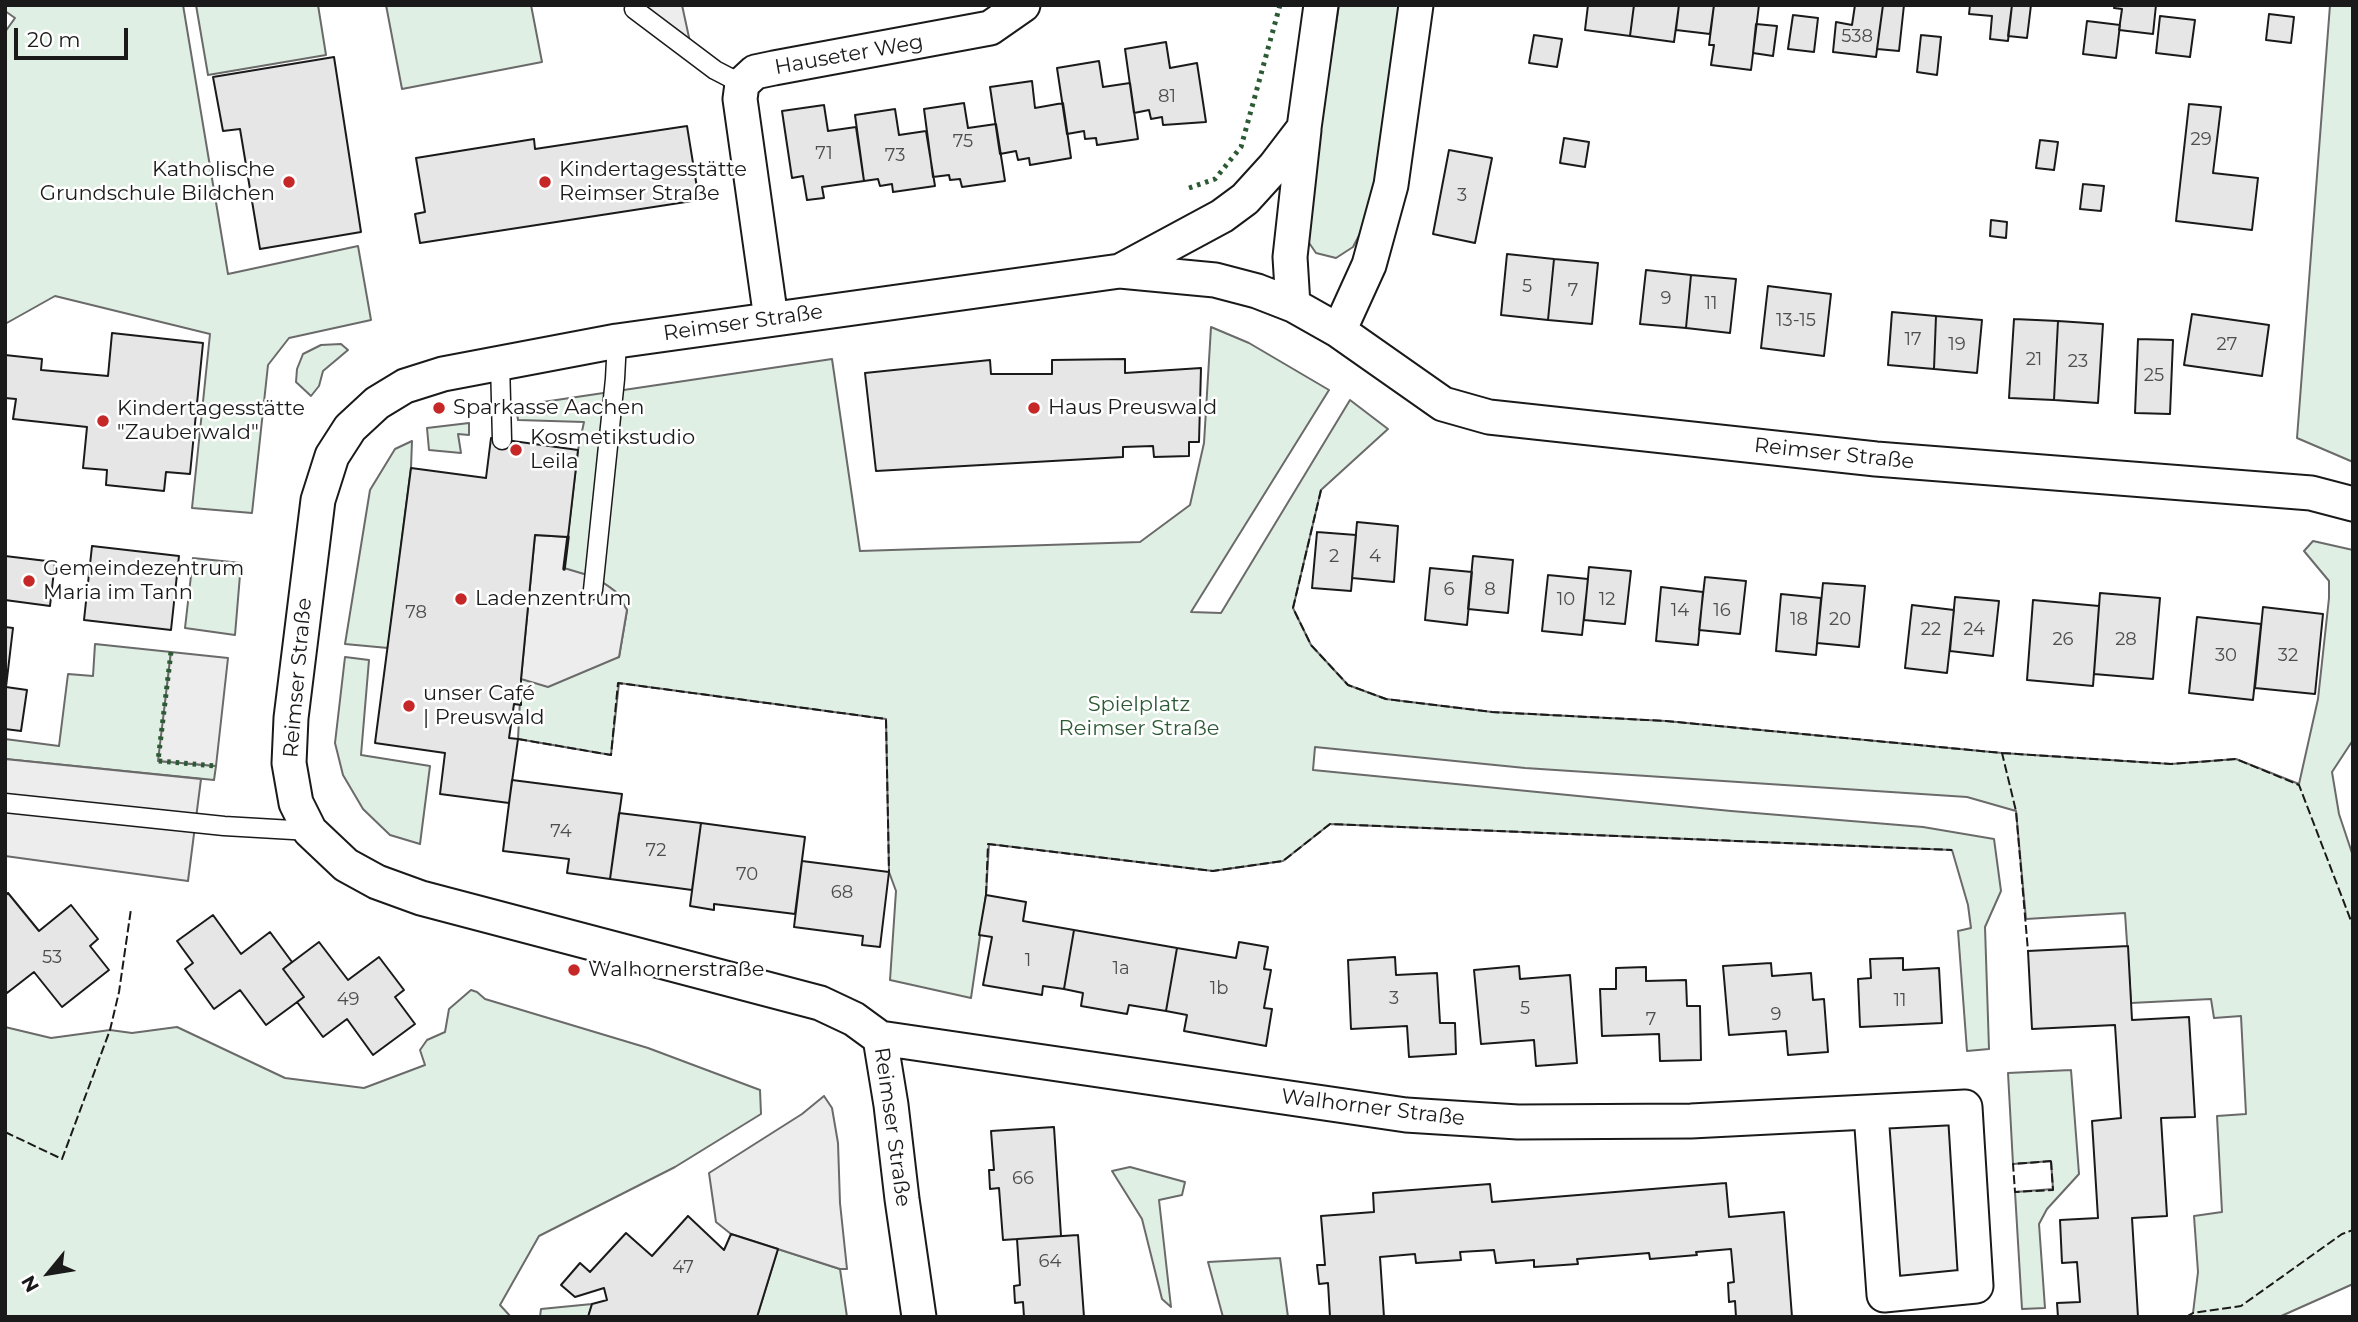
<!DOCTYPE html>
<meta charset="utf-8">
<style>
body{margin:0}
#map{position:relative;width:2358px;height:1322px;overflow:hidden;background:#fff;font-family:Montserrat,sans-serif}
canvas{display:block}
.frame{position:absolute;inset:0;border:7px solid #1a1a1a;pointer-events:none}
.north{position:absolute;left:14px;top:1238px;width:70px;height:70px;-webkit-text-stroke:5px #fff;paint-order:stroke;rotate:240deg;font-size:19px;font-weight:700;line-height:28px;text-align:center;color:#1a1a1a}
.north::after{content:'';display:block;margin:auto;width:24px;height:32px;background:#1a1a1a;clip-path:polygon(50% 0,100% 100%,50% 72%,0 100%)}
.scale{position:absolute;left:14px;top:28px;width:114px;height:32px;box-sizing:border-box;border:4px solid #1a1a1a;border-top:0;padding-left:9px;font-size:21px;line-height:24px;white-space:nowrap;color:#1a1a1a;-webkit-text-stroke:5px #fff;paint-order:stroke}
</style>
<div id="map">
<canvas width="2358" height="1322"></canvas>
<div class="frame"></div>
<div class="north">N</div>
<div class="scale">20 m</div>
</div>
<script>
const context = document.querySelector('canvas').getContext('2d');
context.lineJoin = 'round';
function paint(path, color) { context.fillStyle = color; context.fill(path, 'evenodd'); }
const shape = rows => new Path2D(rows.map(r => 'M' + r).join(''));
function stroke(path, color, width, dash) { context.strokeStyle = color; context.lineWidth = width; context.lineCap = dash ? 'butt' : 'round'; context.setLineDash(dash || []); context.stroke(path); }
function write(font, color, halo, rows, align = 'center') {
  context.font = font + ' Montserrat,sans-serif'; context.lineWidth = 5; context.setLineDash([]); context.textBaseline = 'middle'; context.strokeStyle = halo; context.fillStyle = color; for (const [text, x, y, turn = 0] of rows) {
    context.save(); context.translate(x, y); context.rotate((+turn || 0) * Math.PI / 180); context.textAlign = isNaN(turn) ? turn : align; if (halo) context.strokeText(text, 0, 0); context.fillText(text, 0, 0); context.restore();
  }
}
const green = shape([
 [5,5,183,5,228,274,358,246,371,320,289,338,268,365,252,513,192,508,210,334,55,296,5,324,5,32,15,18,5,11,5,5],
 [196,5,318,5,326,55,208,75,196,5],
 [386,5,531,5,542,62,402,89,386,5],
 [1339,5,1401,5,1375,184,1366,222,1353,247,1336,258,1316,253,1305,237,1307,211,1339,5],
 [2330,5,2353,5,2353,462,2297,438,2330,5],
 [1211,327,1249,343,1329,390,1191,612,1221,613,1350,400,1388,429,1321,490,1293,608,1311,645,1348,685,1386,699,1492,712,1666,721,2002,753,2171,764,2236,759,2299,784,2318,699,2329,598,2329,581,2304,551,2313,541,2353,550,2353,740,2332,772,2339,814,2353,856,2353,1284,2279,1317,2186,1317,2193,1313,2198,1272,2194,1216,2222,1212,2217,1116,2246,1114,2241,1016,2214,1018,2211,999,2131,1003,2125,913,2026,919,2016,811,1967,797,1525,768,1315,747,1313,770,1731,811,1923,827,1994,839,2001,891,1985,927,1989,1049,1967,1051,1958,931,1971,928,1968,905,1952,850,1330,824,1283,861,1213,871,989,844,986,895,971,998,890,980,896,891,889,872,886,719,619,683,611,755,518,739,521,679,619,657,627,610,616,592,608,586,594,577,564,569,578,450,584,422,518,420,516,406,832,359,860,551,1140,542,1190,505,1204,443,1211,327],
 [341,344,348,350,323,371,319,386,311,396,296,382,297,369,303,354,321,345,341,344],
 [469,423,469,435,458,434,461,453,429,450,427,428,469,423],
 [412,441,411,468,388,648,345,644,370,490,395,449,412,441],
 [193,558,241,563,235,635,185,628,193,558],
 [95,644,171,652,159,761,216,766,214,780,5,759,5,739,59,746,68,674,93,676,95,644],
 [345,657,369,660,361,755,430,766,420,844,390,835,363,809,343,775,335,743,345,657],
 [471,990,477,992,485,999,648,1048,760,1090,761,1114,675,1167,539,1236,500,1305,511,1317,5,1317,5,1027,51,1038,110,1030,132,1033,177,1027,285,1078,364,1088,425,1065,420,1050,427,1040,445,1032,449,1009,471,990],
 [2071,1070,2079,1174,2047,1209,2039,1224,2045,1308,2022,1309,2015,1192,2053,1189,2051,1161,2013,1164,2008,1073,2071,1070],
 [1130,1167,1185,1182,1182,1195,1159,1200,1171,1307,1162,1299,1142,1219,1112,1171,1130,1167],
 [778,1249,840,1269,847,1317,757,1317,778,1249],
 [1280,1258,1288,1317,1223,1317,1208,1262,1280,1258],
 [592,1304,588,1317,540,1317,541,1309,592,1304]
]);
paint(green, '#e0efe3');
stroke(green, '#6a6a6a', 2);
const parking = shape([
 [644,5,682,5,690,42,644,5],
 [535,535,568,537,564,568,594,577,608,586,616,592,627,610,619,657,548,687,521,679,535,535],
 [171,652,228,658,216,766,158,761,171,652],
 [5,759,201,779,188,881,5,856,5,759],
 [824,1096,832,1108,838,1143,840,1203,847,1269,840,1269,731,1234,716,1222,709,1173,802,1114,824,1096],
 [1965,1107,1976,1286,1884,1295,1871,1113,1965,1107]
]);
paint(parking, '#ededed');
stroke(parking, '#6a6a6a', 2);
const building = shape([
 [1588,5,1634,5,1630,36,1585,30,1588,5],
 [1634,5,1679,5,1674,42,1630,36,1634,5],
 [1679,5,1714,5,1710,34,1676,30,1679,5],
 [1714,5,1759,5,1751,70,1711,65,1714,45,1709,45,1714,5],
 [1855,5,1883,5,1876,57,1833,52,1836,22,1852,25,1855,5],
 [1883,5,1904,5,1899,51,1877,49,1883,5],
 [1970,5,2012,5,2008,41,1990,39,1992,16,1969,14,1970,5],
 [2012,5,2031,5,2027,38,2008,36,2012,5],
 [2115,5,2156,5,2153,34,2119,30,2122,9,2114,8,2115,5],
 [2269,14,2294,17,2291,43,2266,40,2269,14],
 [1793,15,1818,18,1814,52,1788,49,1793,15],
 [2160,16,2195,20,2190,57,2156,53,2160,16],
 [2087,21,2120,25,2116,58,2083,54,2087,21],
 [1756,24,1777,26,1773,56,1753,53,1756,24],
 [1534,35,1562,39,1557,67,1529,63,1534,35],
 [1921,35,1941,37,1937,75,1917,72,1921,35],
 [1166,42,1170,68,1197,63,1206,122,1163,125,1162,117,1151,119,1149,110,1134,113,1125,49,1166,42],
 [334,57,361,232,260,249,240,129,223,131,213,77,334,57],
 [1099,61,1103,87,1130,83,1138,139,1097,145,1096,138,1085,139,1084,131,1067,134,1057,68,1099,61],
 [1032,81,1035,108,1063,103,1071,158,1030,165,1029,158,1018,160,1016,151,1000,154,990,87,1032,81],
 [964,103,968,128,996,124,1005,181,962,187,960,179,950,180,949,175,933,177,924,109,964,103],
 [2189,104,2221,107,2213,173,2258,178,2252,230,2176,221,2189,104],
 [824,105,828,131,856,127,864,181,822,187,824,198,807,200,803,176,792,178,782,111,824,105],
 [895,109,899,135,926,131,935,186,893,192,892,184,880,186,878,179,864,181,855,115,895,109],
 [687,126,699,200,420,243,415,214,425,212,416,158,534,139,535,149,687,126],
 [1564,138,1589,142,1585,167,1560,163,1564,138],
 [2040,140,2058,142,2054,170,2036,168,2040,140],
 [1449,150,1492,158,1475,243,1433,234,1449,150],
 [2083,184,2104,186,2101,211,2080,209,2083,184],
 [1991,220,2007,222,2006,238,1990,236,1991,220],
 [1507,254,1554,259,1548,320,1501,315,1507,254],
 [1554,259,1598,263,1592,324,1548,320,1554,259],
 [1646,270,1691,275,1686,328,1640,324,1646,270],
 [1691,275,1736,279,1730,333,1686,328,1691,275],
 [1768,286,1831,294,1824,356,1761,348,1768,286],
 [1892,312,1936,316,1934,369,1888,365,1892,312],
 [2192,314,2269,325,2262,376,2184,365,2192,314],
 [1936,316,1982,320,1977,373,1934,369,1936,316],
 [2014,319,2058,321,2054,400,2009,398,2014,319],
 [2058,321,2103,324,2098,403,2054,400,2058,321],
 [112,333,203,343,190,474,166,472,164,491,106,485,107,470,83,468,87,427,13,419,16,399,5,398,5,355,42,359,41,370,108,376,112,333],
 [2138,339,2173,340,2170,414,2135,413,2138,339],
 [1125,359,1125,373,1201,368,1199,442,1189,442,1189,456,1154,457,1153,446,1123,447,1123,457,876,471,865,373,990,360,991,374,1052,374,1052,360,1125,359],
 [491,438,578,450,568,537,535,535,521,679,521,705,514,704,509,738,518,739,509,803,440,794,445,753,375,743,411,468,486,478,491,438],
 [1357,522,1398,526,1394,582,1352,578,1357,522],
 [1317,532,1356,535,1351,591,1312,588,1317,532],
 [92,546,179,556,171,630,84,620,92,546],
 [5,556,55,562,50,606,5,600,5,556],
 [1473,556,1513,560,1508,613,1468,609,1473,556],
 [1589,567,1631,571,1625,624,1584,620,1589,567],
 [1430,568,1472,572,1467,625,1425,620,1430,568],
 [1548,575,1588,579,1582,635,1542,631,1548,575],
 [1705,577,1746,581,1740,634,1699,630,1705,577],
 [1823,583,1865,586,1859,647,1817,643,1823,583],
 [1661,587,1703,592,1698,645,1656,641,1661,587],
 [2100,593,2160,598,2153,679,2094,674,2100,593],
 [1781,594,1821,598,1816,655,1776,651,1781,594],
 [1955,597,1999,601,1993,656,1950,651,1955,597],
 [2033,600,2099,606,2093,686,2027,680,2033,600],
 [1912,605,1954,610,1947,673,1905,668,1912,605],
 [2263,607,2323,614,2315,694,2255,688,2263,607],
 [2197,617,2261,624,2253,700,2189,693,2197,617],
 [5,627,13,628,6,687,27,690,21,731,5,729,5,627],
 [512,780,622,794,610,879,567,873,569,859,503,851,512,780],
 [619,813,701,823,692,890,610,879,619,813],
 [701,823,805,837,795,914,714,904,714,910,690,906,701,823],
 [802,861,889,872,880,947,862,945,863,936,794,927,802,861],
 [8,893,39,931,71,905,98,939,90,946,109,970,62,1007,34,972,7,993,5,990,5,896,8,893],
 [986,895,1026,902,1023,921,1074,930,1064,989,1043,986,1042,995,983,985,992,937,979,935,986,895],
 [213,915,241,954,270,932,292,962,283,969,304,997,266,1025,240,990,214,1009,185,969,193,963,177,941,213,915],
 [1074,930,1177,948,1166,1011,1129,1005,1127,1014,1081,1006,1083,993,1064,989,1074,930],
 [319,942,348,980,379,957,404,990,395,997,415,1024,373,1055,347,1019,323,1037,297,1002,304,997,283,969,319,942],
 [1239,942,1268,947,1264,969,1271,970,1264,1008,1272,1009,1266,1046,1184,1031,1187,1015,1166,1011,1177,948,1236,958,1239,942],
 [2128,946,2132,1020,2189,1017,2195,1117,2161,1118,2167,1216,2132,1218,2138,1317,2058,1317,2057,1303,2080,1302,2077,1262,2062,1263,2060,1220,2098,1218,2092,1121,2121,1118,2115,1025,2032,1029,2028,951,2128,946],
 [1395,957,1396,975,1437,973,1440,1023,1455,1023,1456,1054,1409,1057,1407,1026,1351,1029,1348,960,1395,957],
 [1903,958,1903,970,1939,968,1942,1023,1860,1027,1858,979,1871,978,1870,959,1903,958],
 [1771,963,1772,976,1811,973,1813,1000,1824,999,1828,1052,1788,1055,1786,1031,1729,1035,1723,966,1771,963],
 [1519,966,1520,979,1570,975,1577,1063,1536,1066,1534,1040,1481,1044,1474,970,1519,966],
 [1646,967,1646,981,1686,980,1687,1006,1700,1006,1701,1060,1660,1061,1659,1034,1602,1036,1600,989,1616,989,1616,968,1646,967],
 [1054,1127,1061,1236,1003,1240,999,1188,990,1189,989,1170,994,1170,991,1131,1054,1127],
 [1726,1183,1729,1217,1784,1212,1792,1317,1736,1317,1735,1301,1729,1302,1728,1283,1734,1282,1731,1249,1696,1252,1697,1255,1650,1259,1649,1253,1577,1259,1578,1264,1534,1267,1534,1260,1496,1263,1494,1250,1460,1252,1461,1260,1416,1263,1415,1254,1380,1257,1384,1317,1330,1317,1328,1283,1319,1284,1317,1265,1325,1265,1321,1216,1374,1212,1373,1193,1490,1184,1492,1202,1726,1183],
 [688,1216,724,1250,731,1234,778,1249,757,1317,588,1317,592,1304,607,1300,604,1288,575,1297,561,1285,580,1263,590,1272,626,1233,652,1256,688,1216],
 [1078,1235,1084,1317,1024,1317,1023,1302,1015,1303,1014,1286,1020,1285,1017,1239,1078,1235]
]);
paint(building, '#e6e6e6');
stroke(building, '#1a1a1a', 2);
const service = shape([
 [634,9,715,70,742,84],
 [500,362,502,440],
 [593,590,615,379,617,341],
 [5,803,224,826,310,831]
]);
const minor = shape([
 [1120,271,1222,216,1245,199,1275,166,1304,128,1321,5],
 [1293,305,1290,257,1304,130],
 [771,319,740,99,742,84,755,72,774,68,990,28,1023,5],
 [1339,331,1369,265,1391,185,1416,5],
 [880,1038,1406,1115,1518,1122,1691,1121,1965,1107,1976,1286,1884,1295,1871,1113],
 [919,1317,902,1199,891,1105,880,1038,854,1019,820,1003,421,898,377,882,346,865,310,831,296,803,289,763,291,718,318,500,332,456,350,428,377,403,405,386,443,374,617,341,1120,271,1215,280,1257,291,1293,305,1339,331,1443,404,1489,417,1876,459,2311,493,2353,504]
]);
stroke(service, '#1a1a1a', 21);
stroke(minor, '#1a1a1a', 37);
stroke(service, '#fff', 18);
stroke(minor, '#fff', 33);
stroke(shape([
 [1189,188,1215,179,1241,147,1280,5],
 [171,652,158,761,216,766]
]), '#2b5a34', 5, [3.5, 5]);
stroke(shape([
 [1321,490,1293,608,1311,645,1348,685,1386,699,1492,712,1666,721,2002,753,2016,811,2028,951],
 [518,739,611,755,618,683,886,719,889,872],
 [2002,753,2171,764,2236,759,2299,785,2353,926],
 [986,895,988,844,1213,871,1283,861,1330,824,1952,850],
 [5,1132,62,1159,110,1030,119,992,131,909],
 [2051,1161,2053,1190,2015,1192,2013,1164,2051,1161],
 [2186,1317,2193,1313,2241,1306,2342,1234,2353,1230]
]), '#1a1a1a', 2, [9, 3.5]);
stroke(shape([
 [564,569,568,537]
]), '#1a1a1a', 3.5);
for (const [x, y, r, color] of [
 [289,182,7,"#c62828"],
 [545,182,7,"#c62828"],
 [439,408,7,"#c62828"],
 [1034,408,7,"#c62828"],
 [103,421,7,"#c62828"],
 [516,450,7,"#c62828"],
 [29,581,7,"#c62828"],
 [461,599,7,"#c62828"],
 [409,706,7,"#c62828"],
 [574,970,7,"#c62828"]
]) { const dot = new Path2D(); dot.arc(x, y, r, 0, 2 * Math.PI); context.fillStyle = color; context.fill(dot); stroke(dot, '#fff', 2.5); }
write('18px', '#4d4d4d', null, [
 ["538",1857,37],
 ["81",1167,97],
 ["29",2201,140],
 ["75",963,142],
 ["71",824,154],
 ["73",895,156],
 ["3",1462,196],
 ["5",1527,287],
 ["7",1573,291],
 ["9",1666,299],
 ["11",1711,304],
 ["13-15",1796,321],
 ["17",1913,340],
 ["19",1957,345],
 ["27",2227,345],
 ["21",2034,360],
 ["23",2078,362],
 ["25",2154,376],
 ["2",1334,557],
 ["4",1375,557],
 ["6",1449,590],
 ["8",1490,590],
 ["10",1566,600],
 ["12",1607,600],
 ["14",1680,611],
 ["16",1722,611],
 ["78",416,613],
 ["18",1799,620],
 ["20",1840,620],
 ["22",1931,630],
 ["24",1974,630],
 ["26",2063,640],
 ["28",2126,640],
 ["30",2226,656],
 ["32",2288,656],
 ["74",561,832],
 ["72",656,851],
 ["70",747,875],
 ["68",842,893],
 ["53",52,958],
 ["1",1028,961],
 ["1a",1121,969],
 ["1b",1219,989],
 ["3",1394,999],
 ["49",348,1000],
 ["11",1900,1001],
 ["5",1525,1009],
 ["9",1776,1015],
 ["7",1651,1020],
 ["66",1023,1179],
 ["64",1050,1262],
 ["47",683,1268]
]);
write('21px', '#1a1a1a', '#fff', [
 ["Hauseter Weg",849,55,-10],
 ["Reimser Straße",743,323,-8],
 ["Reimser Straße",1834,454,6],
 ["Reimser Straße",298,678,-85],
 ["Walhorner Straße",1373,1108,7],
 ["Reimser Straße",892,1127,82]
]);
write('21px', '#1a1a1a', '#fff', [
 ["Katholische",275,170,"right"],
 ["Grundschule Bildchen",275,194,"right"],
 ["Kindertagesstätte",559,170],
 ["Reimser Straße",559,194],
 ["Sparkasse Aachen",453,408],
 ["Haus Preuswald",1048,408],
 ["Kindertagesstätte",117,409],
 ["\"Zauberwald\"",117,433],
 ["Kosmetikstudio",530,438],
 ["Leila",530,462],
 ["Gemeindezentrum",43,569],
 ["Maria im Tann",43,593],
 ["Ladenzentrum",475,599],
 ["unser Café",423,694],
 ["| Preuswald",423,718],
 ["Walhornerstraße",588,970]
], 'left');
write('21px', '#2b5a34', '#fff', [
 ["Spielplatz",1139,705],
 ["Reimser Straße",1139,729]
]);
</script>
